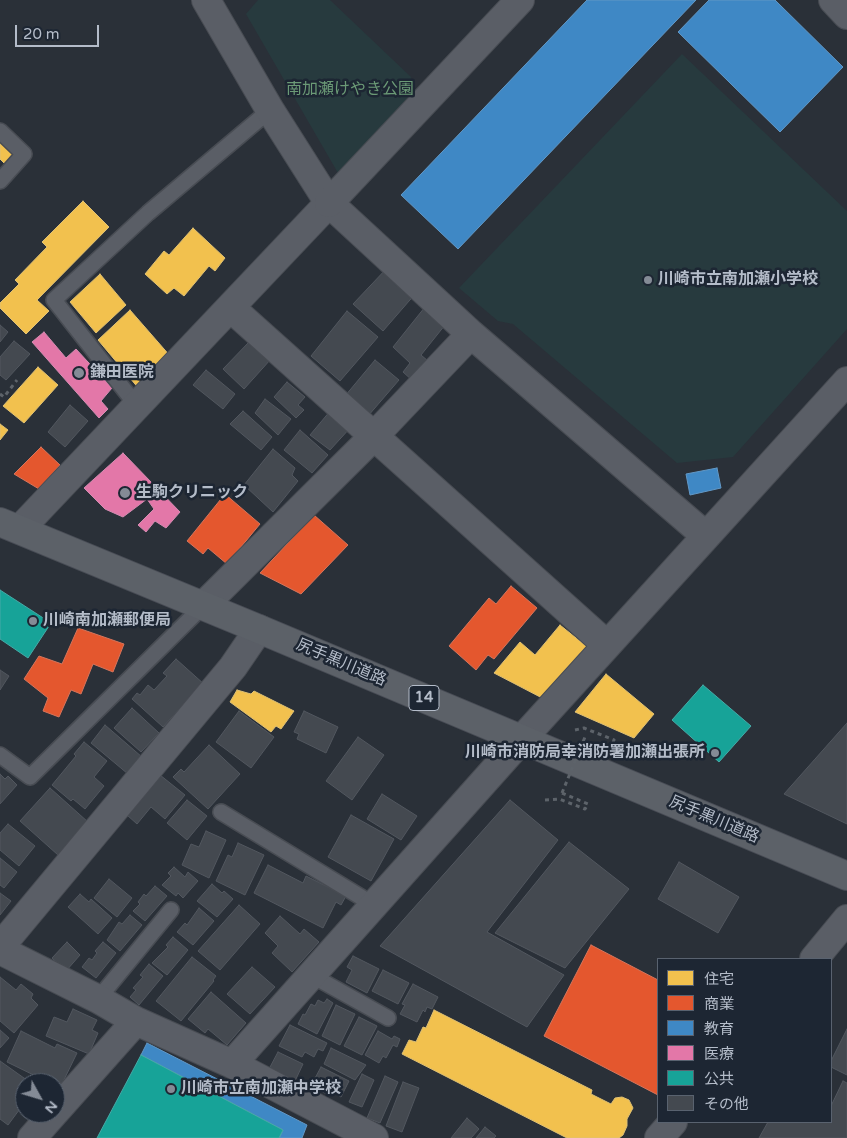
<!DOCTYPE html>
<meta charset="utf-8">
<style>
body{margin:0}
#map{position:relative;width:847px;height:1138px;overflow:hidden;background:#2a3038;font-family:"Varela Round","Noto Sans JP",sans-serif}
canvas{display:block}
.legend{position:absolute;left:657px;top:958px;width:175px;height:165px;box-sizing:border-box;background:#1d2633;border:1px solid #59626f;margin:0;padding:6px 9px;list-style:none;font-size:15px;color:#b4bcc9}
.legend li{display:flex;align-items:center;gap:10px;height:25px}
.legend b{width:25px;border:1px solid #59626f}
.north{position:absolute;left:15px;top:1073px;width:50px;height:50px;box-sizing:border-box;background:#1d2633;border:1px solid #59626f;border-radius:50%;rotate:129deg;font-size:14px;font-weight:700;line-height:20px;text-align:center;color:#b4bcc9}
.north::after{content:'';display:block;margin:auto;width:18px;height:22px;background:#848b96;clip-path:polygon(50% 0,100% 100%,50% 72%,0 100%)}
.scale{position:absolute;left:15px;top:25px;width:84px;height:22px;box-sizing:border-box;border:2px solid #b4bcc9;border-top:0;padding-left:6px;font-size:15px;line-height:18px;white-space:nowrap;color:#b4bcc9;-webkit-text-stroke:4px #1d2633;paint-order:stroke}
</style>
<div id="map">
<canvas width="847" height="1138"></canvas>
<ul class="legend">
<li><b style="height:14px;background:#f2c14e"></b>住宅</li>
<li><b style="height:14px;background:#e4572e"></b>商業</li>
<li><b style="height:14px;background:#3f88c5"></b>教育</li>
<li><b style="height:14px;background:#e377a8"></b>医療</li>
<li><b style="height:14px;background:#17a398"></b>公共</li>
<li><b style="height:14px;background:#444950"></b>その他</li>
</ul>
<div class="north">N</div>
<div class="scale">20 m</div>
</div>
<script>
const context = document.querySelector('canvas').getContext('2d');
context.lineJoin = 'round';
function paint(path, color) { context.fillStyle = color; context.fill(path, 'evenodd'); }
const shape = rows => new Path2D(rows.map(r => 'M' + r).join(''));
function stroke(path, color, width, dash) { context.strokeStyle = color; context.lineWidth = width; context.lineCap = dash ? 'butt' : 'round'; context.setLineDash(dash || []); context.stroke(path); }
function write(font, color, halo, rows, align = 'center') {
  context.font = font + ' "Varela Round","Noto Sans JP",sans-serif'; context.lineWidth = 5; context.setLineDash([]); context.textBaseline = 'middle'; context.strokeStyle = halo; context.fillStyle = color; for (const [text, x, y, turn = 0] of rows) {
    context.save(); context.translate(x, y); context.rotate((+turn || 0) * Math.PI / 180); context.textAlign = isNaN(turn) ? turn : align; if (halo) context.strokeText(text, 0, 0); context.fillText(text, 0, 0); context.restore();
  }
}
paint(shape([
 [258,0,330,0,411,77,407,106,338,173,246,14],
 [682,54,847,211,847,329,733,457,677,463,513,324,498,321,459,288]
]), '#273a3e');
const homes = shape([
 [0,142,13,154,5,164,0,159,0,142],
 [83,201,109,227,37,300,49,311,26,334,0,308,0,303,19,284,15,280,47,247,42,242,83,201],
 [193,228,225,258,215,271,209,266,184,296,174,288,167,294,145,274,164,251,169,255,193,228],
 [100,274,126,305,96,333,70,302,100,274],
 [130,310,171,357,140,390,98,340,130,310],
 [38,367,58,385,24,423,3,406,38,367],
 [0,424,8,430,0,440,0,424],
 [560,625,591,650,546,700,494,673,520,642,535,655,560,625],
 [606,674,654,714,634,738,575,712,606,674],
 [237,690,251,694,254,691,294,711,281,729,276,726,271,732,230,702,237,690],
 [434,1010,592,1090,591,1094,611,1104,615,1098,622,1097,629,1100,633,1108,627,1119,627,1126,623,1135,619,1138,567,1138,402,1054,409,1040,416,1042,423,1027,426,1028,434,1010]
]);
paint(homes, '#f2c14e');
stroke(homes, '#dfc073', 1);
const shops = shape([
 [41,447,60,465,39,489,14,474,41,447],
 [225,494,260,524,227,564,208,548,203,554,187,541,225,494],
 [314,515,348,545,301,594,260,573,314,515],
 [511,586,537,608,494,659,488,655,476,670,449,646,489,598,496,604,511,586],
 [78,628,124,644,113,672,93,664,81,694,71,690,59,717,43,711,48,698,24,679,39,656,62,664,78,628],
 [591,945,658,980,658,1095,544,1036,591,945]
]);
paint(shops, '#e4572e');
stroke(shops, '#d6755c', 1);
const schools = shape([
 [587,0,696,0,458,249,401,195,587,0],
 [709,0,775,0,843,67,780,132,678,32,709,0],
 [717,468,721,488,690,495,686,474,717,468],
 [147,1043,307,1125,302,1138,279,1138,283,1130,141,1055,147,1043]
]);
paint(schools, '#3f88c5');
stroke(schools, '#6298c6', 1);
const health = shape([
 [44,332,66,358,76,349,112,388,101,401,108,409,99,418,32,342,44,332],
 [123,453,180,512,166,528,155,521,146,532,138,525,154,509,147,499,123,517,105,509,84,488,123,453]
]);
paint(health, '#e377a8');
stroke(health, '#d58cb2', 1);
const public = shape([
 [0,590,51,623,28,658,0,639,0,590],
 [703,685,751,726,719,762,672,720,703,685],
 [141,1055,283,1130,279,1138,97,1138,141,1055]
]);
paint(public, '#17a398');
stroke(public, '#46aaa7', 1);
const building = shape([
 [388,267,416,293,383,331,353,304,388,267],
 [425,307,445,325,421,355,428,361,413,381,403,372,410,363,393,347,425,307],
 [347,311,378,337,340,381,311,356,347,311],
 [0,325,8,332,0,342,0,325],
 [14,341,30,354,6,380,0,375,0,357,14,341],
 [250,341,271,359,244,389,223,369,250,341],
 [375,360,399,380,368,416,345,396,375,360],
 [206,370,235,394,223,409,193,385,206,370],
 [287,382,305,397,298,405,304,410,296,418,274,397,287,382],
 [265,399,291,419,278,435,255,413,265,399],
 [70,405,88,421,65,447,48,432,70,405],
 [331,410,351,427,330,450,310,435,331,410],
 [243,411,272,437,261,450,230,424,243,411],
 [300,430,328,455,312,473,284,450,300,430],
 [273,449,295,468,292,475,298,481,273,512,244,485,273,449],
 [176,659,205,685,193,694,163,727,132,699,137,693,140,695,148,685,154,690,167,676,163,673,176,659],
 [0,670,9,676,0,690,0,670],
 [132,708,159,733,141,752,114,728,132,708],
 [239,711,274,737,251,768,216,742,239,711],
 [304,711,338,727,326,753,297,739,299,734,294,732,304,711],
 [847,723,847,824,784,794,847,723],
 [105,725,142,757,128,774,91,743,105,725],
 [358,737,384,755,352,800,326,781,358,737],
 [84,742,107,761,94,777,104,786,85,809,73,799,71,801,52,785,76,756,74,754,84,742],
 [209,745,240,774,208,809,173,777,181,769,184,772,209,745],
 [0,774,5,779,8,776,17,785,0,804,0,774],
 [160,775,185,795,165,819,151,807,137,824,127,815,160,775],
 [50,788,88,822,58,855,20,821,50,788],
 [382,794,417,816,401,840,367,819,382,794],
 [187,800,207,816,187,840,167,823,187,800],
 [510,800,558,840,487,932,564,975,527,1027,380,946,510,800],
 [351,815,394,839,371,881,328,857,351,815],
 [8,824,35,846,19,866,0,850,0,833,8,824],
 [206,831,226,840,209,878,182,865,191,844,199,847,206,831],
 [569,842,629,889,565,968,495,933,569,842],
 [238,843,264,855,245,895,216,881,228,855,232,857,238,843],
 [0,858,17,872,4,888,0,885,0,858],
 [679,862,739,897,718,933,658,899,679,862],
 [268,865,303,883,306,876,346,896,341,905,336,902,323,928,254,893,268,865],
 [174,867,185,877,188,872,198,881,183,898,178,893,176,896,162,885,171,876,168,873,174,867],
 [109,879,132,898,117,917,94,898,109,879],
 [212,884,222,893,224,891,233,899,217,917,197,901,212,884],
 [155,886,167,896,145,921,133,911,140,904,138,902,144,894,146,896,155,886],
 [0,893,11,901,0,915,0,893],
 [80,894,89,902,91,899,112,918,98,934,68,907,80,894],
 [239,905,260,924,220,970,198,951,239,905],
 [199,908,214,921,193,945,177,932,185,923,187,925,199,908],
 [130,915,142,925,120,951,107,940,119,922,122,924,130,915],
 [280,916,300,934,304,929,319,942,292,972,272,953,278,946,265,933,280,916],
 [173,937,188,950,167,975,152,963,168,947,166,945,173,937],
 [67,942,80,955,66,971,52,958,67,942],
 [103,942,116,953,96,978,82,967,89,958,92,960,97,953,95,951,103,942],
 [353,956,379,969,367,993,346,982,352,970,347,967,353,956],
 [192,957,216,976,213,980,214,981,181,1021,156,1001,192,957],
 [149,964,163,976,139,1005,130,997,136,990,133,988,143,977,140,975,149,964],
 [252,967,275,987,250,1014,227,994,252,967],
 [383,970,409,983,398,1004,372,991,383,970],
 [0,977,16,990,21,984,33,994,31,998,38,1005,14,1033,0,1021,0,977],
 [413,984,438,997,432,1009,427,1007,425,1012,423,1010,417,1022,400,1014,405,1005,402,1004,413,984],
 [211,992,246,1023,227,1045,208,1029,205,1033,188,1019,211,992],
 [327,999,333,1003,317,1034,298,1024,303,1014,305,1015,311,1004,315,1006,318,1000,324,1003,327,999],
 [336,1005,355,1014,340,1045,322,1036,336,1005],
 [73,1009,97,1020,92,1030,98,1033,89,1054,46,1036,54,1017,67,1022,73,1009],
 [359,1017,377,1026,362,1055,344,1046,359,1017],
 [290,1025,327,1043,323,1051,318,1049,314,1057,305,1052,302,1057,279,1046,290,1025],
 [847,1029,847,1075,831,1067,831,1061,847,1029],
 [0,1030,9,1038,0,1048,0,1030],
 [21,1031,55,1048,57,1044,77,1053,60,1088,55,1086,55,1083,50,1083,7,1062,21,1031],
 [378,1031,392,1039,394,1036,400,1039,397,1047,393,1045,386,1058,383,1056,379,1063,365,1055,378,1031],
 [331,1048,366,1065,355,1080,324,1064,331,1048],
 [278,1052,303,1064,295,1081,269,1069,278,1052],
 [0,1061,31,1083,25,1083,25,1102,8,1125,0,1119,0,1061],
 [321,1067,349,1081,341,1097,332,1092,330,1096,316,1088,318,1085,313,1082,321,1067],
 [362,1074,374,1080,362,1107,349,1102,362,1074],
 [385,1076,398,1082,380,1123,367,1118,385,1076],
 [843,1081,847,1083,847,1138,759,1138,768,1122,831,1122,831,1106,843,1081],
 [403,1082,419,1088,402,1132,386,1126,403,1082],
 [467,1118,479,1129,471,1138,451,1138,467,1118],
 [485,1127,496,1136,494,1138,476,1138,485,1127]
]);
paint(building, '#444950');
stroke(building, '#52575f', 1);
const service = shape([
 [0,131,24,154,0,181],
 [137,406,54,300,148,213,270,110],
 [0,755,30,777,203,606],
 [221,812,374,905],
 [311,975,388,1018],
 [98,999,171,910]
]);
const minor = shape([
 [206,0,270,110,329,203,471,334,706,536],
 [833,0,847,15],
 [231,308,607,645],
 [20,529,329,203],
 [203,606,374,436,471,334],
 [0,947,233,667,259,629],
 [0,950,98,999,136,1021,232,1064,374,1138],
 [814,959,847,919],
 [232,1064,522,739,847,381],
 [55,1112,136,1021],
 [32,1138,54,1113],
 [659,1138,673,1122]
]);
const tertiary = shape([
 [329,203,520,0]
]);
const primary = shape([
 [0,522,259,629,847,876]
]);
stroke(service, '#484c53', 18);
stroke(minor, '#484c53', 30);
stroke(tertiary, '#484c53', 30);
stroke(primary, '#484c55', 30);
stroke(shape([
 [0,394,4,397,17,380],
 [575,730,584,728,614,740,611,747],
 [545,800,559,799,585,809,588,804,562,793]
]), '#5d636a', 3, [4, 4]);
stroke(service, '#5a5e66', 15);
stroke(minor, '#5a5e66', 28);
stroke(tertiary, '#5a5e66', 28);
stroke(primary, '#5c6168', 28);
stroke(shape([
 [562,793,585,737]
]), '#5d636a', 3, [4, 4]);
for (const [x, y, r, color] of [
 [648,280,5,"#848b96"],
 [79,373,6,"#848b96"],
 [125,493,6,"#848b96"],
 [33,621,5,"#848b96"],
 [715,753,5,"#848b96"],
 [171,1089,5,"#848b96"]
]) { const dot = new Path2D(); dot.arc(x, y, r, 0, 2 * Math.PI); context.fillStyle = color; context.fill(dot); stroke(dot, '#1d2633', 2); }
for (const [x, y, w] of [
 [424,698,30]
]) { const box = new Path2D(); box.roundRect(x - w / 2, y - 12.5, w, 25, 4); context.fillStyle = '#1d2633'; context.fill(box); stroke(box, '#b4bcc9', 1); }
write('bold 15px', '#b4bcc9', null, [
 ["14",424,698]
]);
write('16px', '#6b9a76', '#1d2633', [
 ["南加瀬けやき公園",350,90]
]);
write('bold 16px', '#b4bcc9', '#1d2633', [
 ["川崎市立南加瀬小学校",658,280],
 ["鎌田医院",90,373],
 ["生駒クリニック",136,493],
 ["川崎南加瀬郵便局",43,621],
 ["川崎市消防局幸消防署加瀬出張所",705,753,"right"],
 ["川崎市立南加瀬中学校",181,1089]
], 'left');
write('16px', '#b4bcc9', '#1d2633', [
 ["尻手黒川道路",341,663,23],
 ["尻手黒川道路",714,820,23]
]);
</script>
